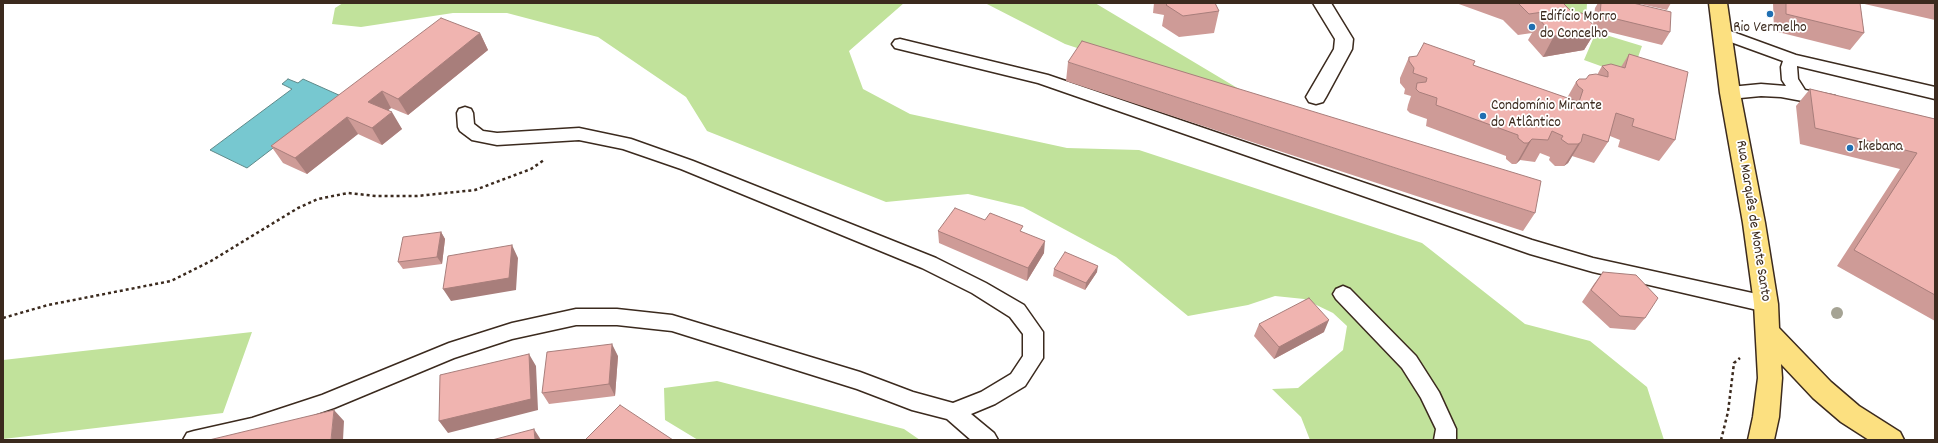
<!DOCTYPE html>
<meta charset="utf-8">
<style>
body{margin:0}
#map{position:relative;width:1938px;height:443px;overflow:hidden;background:#fff;font-family:Dekko,sans-serif}
canvas{display:block}
.frame{position:absolute;inset:0;border:4px solid #3b2a1e;pointer-events:none}
</style>
<div id="map">
<canvas width="1938" height="443"></canvas>
<div class="frame"></div>
</div>
<script>
const context = document.querySelector('canvas').getContext('2d');
context.lineJoin = 'round';
function paint(path, color) { context.fillStyle = color; context.fill(path, 'evenodd'); }
const shape = rows => new Path2D(rows.map(r => 'M' + r).join(''));
function stroke(path, color, width, dash) { context.strokeStyle = color; context.lineWidth = width; context.lineCap = dash ? 'butt' : 'round'; context.setLineDash(dash || []); context.stroke(path); }
function write(font, color, halo, rows, align = 'center') {
  context.font = font + ' Dekko,sans-serif'; context.lineWidth = 3.5; context.setLineDash([]); context.textBaseline = 'middle'; context.strokeStyle = halo; context.fillStyle = color; for (const [text, x, y, turn = 0] of rows) {
    context.save(); context.translate(x, y); context.rotate((+turn || 0) * Math.PI / 180); context.textAlign = isNaN(turn) ? turn : align; if (halo) context.strokeText(text, 0, 0); context.fillText(text, 0, 0); context.restore();
  }
}
paint(shape([
 [343,3,904,3,849,51,863,89,910,114,1067,148,1139,150,1422,243,1525,324,1590,341,1647,387,1664,440,1310,440,1301,417,1272,389,1298,388,1343,350,1347,326,1333,313,1304,299,1275,296,1248,305,1188,316,1116,257,1023,207,968,194,886,202,707,131,686,97,598,37,507,13,453,13,361,27,332,24,335,8],
 [985,3,1095,3,1239,89,1238,101,1065,44],
 [1555,3,1587,3,1586,21],
 [1596,32,1642,46,1631,77,1584,60],
 [252,332,223,413,3,439,3,360],
 [717,381,904,429,920,440,698,440,665,420,664,388]
]), '#c1e29b');
const water = shape([
 [288,79,298,83,303,79,341,96,247,168,210,150,292,89,282,84,288,79]
]);
paint(water, '#77c8d0');
stroke(water, '#5f8989', 1);
const service = shape([
 [1722,28,1796,55,1935,87,1935,99,1797,66,1798,79,1805,90,1835,96,1837,100,1835,104,1829,106,1781,97,1761,96,1730,99,1724,97,1722,93,1724,89,1730,87,1761,84,1786,86,1782,80,1781,67,1783,61,1717,37,1714,33,1717,29,1722,28],
 [900,39,1048,75,1532,240,1593,258,1766,296,1773,298,1776,304,1773,310,1766,312,1593,272,1530,254,1038,83,895,48,892,44,895,40,900,39],
 [465,107,471,109,473,113,474,124,483,131,497,133,579,128,631,139,693,161,936,258,986,283,1024,305,1043,332,1043,358,1025,386,995,404,971,414,994,433,998,440,971,440,947,419,912,410,857,389,672,331,617,325,576,325,512,339,454,358,334,408,252,436,236,440,183,440,187,433,194,431,252,418,322,395,449,343,512,323,576,309,617,309,672,315,860,372,913,392,953,403,981,392,1011,374,1023,356,1023,334,1010,317,972,293,922,268,681,169,623,149,579,140,497,145,472,140,460,131,458,127,457,113,459,109,465,107],
 [1343,286,1350,289,1416,356,1439,392,1456,429,1456,440,1434,440,1436,429,1421,398,1402,368,1336,299,1333,294,1336,289,1343,286]
]);
const minor = shape([
 [1313,3,1331,3,1353,39,1352,49,1326,97,1323,102,1316,104,1309,102,1306,97,1334,49,1335,39,1313,3]
]);
const primary = shape([
 [1709,3,1727,3,1740,93,1765,223,1778,304,1779,328,1831,382,1859,406,1900,432,1904,440,1869,440,1841,422,1813,398,1781,364,1782,378,1779,417,1774,440,1748,440,1753,417,1758,378,1754,304,1743,223,1720,93,1709,3]
]);
stroke(service, '#3b2a1e', 3);
stroke(minor, '#3b2a1e', 3);
stroke(primary, '#3b2a1e', 3);
stroke(shape([
 [3,318,48,305,171,281,211,261,298,208,318,199,348,193,376,196,417,196,475,190,531,169,544,160],
 [1721,440,1728,412,1734,363,1740,358]
]), '#3b2a1e', 2.5, [3, 3]);
paint(service, '#fff');
paint(minor, '#fff');
paint(primary, '#fce080');
context.fillStyle = '#a5a394';
for (const [x, y] of [
 [1837,313]
]) { context.beginPath(); context.arc(x, y, 6, 0, 2 * Math.PI); context.fill(); }
paint(shape([
 [1154,3,1215,3,1219,11,1214,33,1179,37,1162,26,1164,15,1153,13],
 [1456,3,1563,3,1574,14,1593,25,1595,8,1598,3,1633,3,1670,32,1662,45,1597,29,1584,50,1543,57,1528,40,1532,33,1518,35,1503,20],
 [1636,3,1671,3,1667,10],
 [1773,3,1935,3,1935,20,1860,3,1864,33,1850,50,1774,31],
 [480,33,488,50,408,115,391,108,388,110,402,129,382,145,358,134,307,174,283,163,271,146],
 [1629,54,1675,140,1659,161,1618,147,1620,140,1610,136,1608,142,1594,163,1572,156,1568,163,1564,166,1555,166,1549,160,1550,157,1540,153,1535,162,1520,160,1516,164,1512,164,1506,159,1506,156,1426,126,1427,119,1410,113,1407,110,1408,105,1411,96,1404,94,1405,89,1400,83,1400,78,1409,57,1473,65,1567,98,1576,82,1597,75,1602,66,1621,67],
 [1068,62,1535,213,1523,231,1066,81],
 [1810,89,1935,119,1935,321,1837,266,1900,169,1800,144,1796,106],
 [938,231,1023,232,1044,253,1027,281,939,243],
 [441,232,445,239,442,264,403,269,398,262],
 [1054,269,1097,272,1085,290,1053,276],
 [1603,272,1645,318,1635,330,1610,328,1582,302,1594,284],
 [1259,324,1324,332,1274,359,1254,336],
 [618,356,615,396,549,404,542,393]
]), '#ce9b97');
paint(shape([
 [1597,29,1584,50,1543,57,1554,36],
 [480,33,488,50,408,115,398,99],
 [382,91,391,108,378,118,368,102],
 [392,112,402,129,382,145,372,128],
 [347,117,358,134,307,174,295,158],
 [1532,139,1520,160,1516,164,1528,143],
 [1581,142,1568,163,1564,166,1578,144],
 [441,232,445,239,442,264,437,257],
 [1045,241,1044,253,1027,281,1028,268],
 [512,245,518,258,516,290,451,301,443,289],
 [1098,266,1097,272,1085,290,1086,283],
 [1329,320,1324,332,1274,359,1279,347],
 [612,344,618,356,615,396,609,384],
 [529,354,536,366,538,410,448,433,439,421],
 [334,410,344,421,343,440,331,440],
 [534,429,541,440,535,440]
]), '#a87e7b');
const building = shape([
 [1168,3,1215,3,1219,11,1183,16,1166,5,1168,3],
 [1518,3,1563,3,1574,14,1582,13,1597,29,1554,36,1539,19,1548,18,1543,12,1529,14,1518,3],
 [1601,3,1633,3,1671,12,1670,32,1600,15,1601,3],
 [1786,3,1860,3,1864,33,1786,14,1786,3],
 [441,18,480,33,398,99,382,91,368,102,392,112,372,128,347,117,295,158,271,146,441,18],
 [1082,41,1541,181,1535,213,1068,62,1082,41],
 [1424,43,1475,61,1473,65,1579,102,1583,90,1578,86,1576,82,1579,79,1586,79,1589,75,1596,74,1608,77,1608,72,1602,66,1611,64,1625,68,1629,54,1688,72,1675,140,1632,126,1634,119,1616,113,1608,142,1583,134,1581,142,1578,144,1568,144,1561,139,1563,136,1552,131,1548,140,1532,139,1528,143,1524,143,1518,138,1518,135,1436,105,1437,98,1419,92,1416,89,1417,83,1426,82,1427,78,1413,73,1414,68,1409,61,1409,57,1417,56,1424,43],
 [1810,89,1935,119,1935,295,1854,250,1917,153,1815,128,1810,89],
 [955,208,985,220,990,213,1023,226,1020,231,1045,241,1028,268,938,231,955,208],
 [441,232,437,257,398,262,403,237,441,232],
 [512,245,509,278,443,289,448,256,512,245],
 [1065,252,1098,266,1086,283,1054,269,1065,252],
 [1603,272,1636,275,1658,298,1645,318,1620,316,1591,290,1603,272],
 [1309,298,1329,320,1279,347,1259,324,1309,298],
 [612,344,609,384,542,393,547,352,612,344],
 [529,354,531,399,439,421,440,375,529,354],
 [620,405,673,440,585,440,620,405],
 [334,410,331,440,209,440,334,410],
 [534,429,535,440,492,440,534,429]
]);
paint(building, '#f0b4b0');
stroke(building, '#a87e7b', 1);
for (const [x, y, r, color] of [
 [1770,14,4,"#1f6fb2"],
 [1532,27,4,"#1f6fb2"],
 [1483,116,4,"#1f6fb2"],
 [1850,148,4,"#1f6fb2"]
]) { const dot = new Path2D(); dot.arc(x, y, r, 0, 2 * Math.PI); context.fillStyle = color; context.fill(dot); stroke(dot, '#fff', 1.5); }
write('15px', '#3b2a1e', '#fff', [
 ["Edifício Morro",1540,18],
 ["do Concelho",1540,35],
 ["Rio Vermelho",1770,29,"center"],
 ["Condomínio Mirante",1491,107],
 ["do Atlântico",1491,124],
 ["Ikebana",1858,148]
], 'left');
write('15px', '#3b2a1e', '#fff', [
 ["Rua Marquês de Monte Santo",1752,221,81]
]);
</script>
